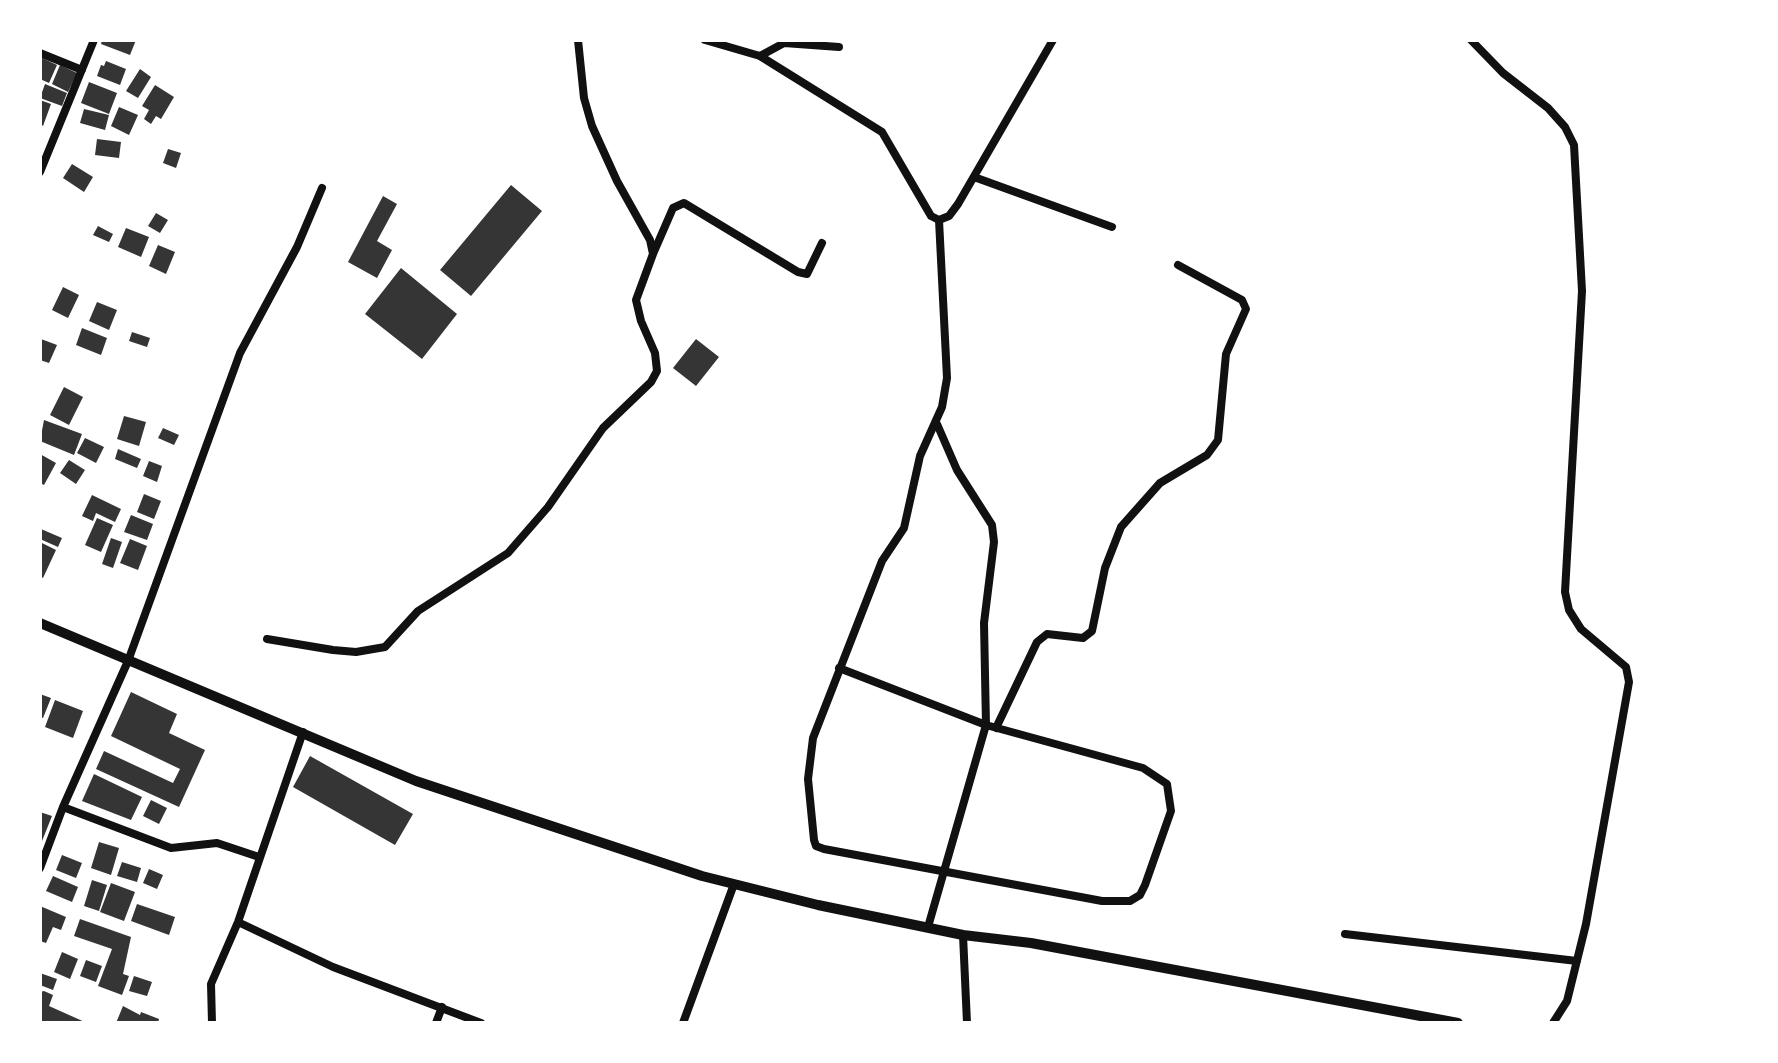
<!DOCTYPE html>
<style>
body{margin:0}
#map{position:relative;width:1778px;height:1063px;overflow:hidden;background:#fff;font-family:Cabin,sans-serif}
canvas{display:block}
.frame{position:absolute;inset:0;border:42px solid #fff;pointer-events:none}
</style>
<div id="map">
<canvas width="1778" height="1063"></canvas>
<div class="frame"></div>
</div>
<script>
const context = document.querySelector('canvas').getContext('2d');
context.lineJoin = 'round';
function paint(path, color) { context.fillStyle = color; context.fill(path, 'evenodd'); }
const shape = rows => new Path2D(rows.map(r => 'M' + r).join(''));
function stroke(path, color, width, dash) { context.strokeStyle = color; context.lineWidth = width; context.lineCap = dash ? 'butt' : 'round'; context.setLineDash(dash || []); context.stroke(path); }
paint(shape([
 [102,40,136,40,130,55,101,44],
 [40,57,57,65,49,83,40,79],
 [106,61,126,69,120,85,97,76,101,65,104,66],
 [60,65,77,73,68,92,52,84],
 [140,69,151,77,138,98,126,91],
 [89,82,117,93,109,114,81,103],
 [45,84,67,93,62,106,40,98],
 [155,85,174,97,161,119,156,116,151,124,144,119,149,110,142,106],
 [40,100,51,104,43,126,40,124],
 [119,107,138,115,129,135,111,126],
 [84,109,109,115,105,130,80,123],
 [97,139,121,142,119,158,95,155],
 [168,149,181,153,176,168,163,163],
 [72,164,93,177,84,192,63,178],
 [511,185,542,211,471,296,440,270],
 [383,196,397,204,377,241,392,250,377,278,348,262],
 [156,213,168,220,160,233,148,226],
 [98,226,113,234,109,242,93,235],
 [126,228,149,237,141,257,118,247],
 [158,245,175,252,166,274,149,266],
 [401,268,457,314,422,359,365,314],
 [63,287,79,295,68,318,52,310],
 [97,302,117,310,109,330,89,321],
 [82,328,107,338,101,355,76,345],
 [132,332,150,338,147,347,129,341],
 [41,339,57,345,49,363,40,360],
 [696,339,719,357,696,386,673,368],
 [64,387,83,397,69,425,50,415],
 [124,416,146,422,139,446,117,439],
 [44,420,82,434,74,455,40,441],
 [163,428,179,435,174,445,158,438],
 [85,438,104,447,96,463,77,453],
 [118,449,141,459,137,468,115,459],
 [40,454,56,463,44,485,40,483],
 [69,460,85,470,76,484,60,473],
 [149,461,162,466,157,482,143,476],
 [144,494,161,501,154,519,137,512],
 [92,495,121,509,115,522,96,513,93,521,82,516],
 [131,515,153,524,147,540,124,532],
 [97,518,113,525,101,552,85,545],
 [41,529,62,538,58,547,40,539],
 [111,538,122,542,113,568,102,564],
 [130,539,147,546,138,570,120,563],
 [40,542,56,550,43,578,40,576],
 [131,692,177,714,169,733,205,750,179,807,96,769,104,751,173,783,180,769,111,736],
 [40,694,51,698,43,718,40,717],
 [55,700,83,711,73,738,45,727],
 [310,756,413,814,395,845,293,787],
 [94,774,142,797,131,820,82,801],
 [151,800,167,808,159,824,143,816],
 [40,812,52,816,40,846],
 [99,842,119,848,111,875,91,868],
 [62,855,82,863,76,878,56,870],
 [122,862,141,868,137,882,117,876],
 [149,869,163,875,157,889,143,883],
 [53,876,78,887,72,902,46,891],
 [92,880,107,885,99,911,84,906],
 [111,883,135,892,124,921,100,912],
 [137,904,175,917,169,935,131,921],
 [40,906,66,917,61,930,53,927,46,943,40,941],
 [80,919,131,937,123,974,129,976,122,995,98,986,112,949,74,936],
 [62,952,78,959,70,979,54,972],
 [86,960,102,966,96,982,80,976],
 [40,973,57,979,53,990,40,985],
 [134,976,152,982,147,996,129,991],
 [44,991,53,995,49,1006,87,1023,40,1023,40,992],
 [123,1006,140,1015,141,1012,159,1019,158,1023,116,1023]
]), '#353535');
stroke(shape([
 [705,40,760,56,882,132,931,216,939,220,949,216,958,204,1053,40],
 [1471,40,1503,73,1548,108,1565,127,1574,145,1582,291,1565,592,1569,610,1581,629,1626,667,1629,682,1586,924,1567,1001,1553,1023],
 [40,53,82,70],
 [760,56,784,43,839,47],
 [40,172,94,40],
 [974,177,1112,227],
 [653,254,673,208,684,203,798,272,807,274,822,243],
 [937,424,957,470,992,525,994,542,984,623,986,725,1143,768,1167,784,1171,811,1145,885,1140,895,1130,901,1102,901,824,849,816,846,814,840,808,779,813,738,882,561,904,528,920,456,942,407,947,378,939,220],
 [267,639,333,650,356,652,385,647,418,611,508,553,548,507,603,428,651,382,657,371,655,353,641,321,636,300,653,254,650,240,617,181,592,126,584,98,578,40],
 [839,668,986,725,928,927],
 [996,728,1037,642,1047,634,1083,638,1092,631,1105,568,1121,527,1160,483,1207,455,1218,440,1226,354,1246,309,1242,300,1178,265],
 [63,807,171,848,217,843,259,857],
 [40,868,63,807,128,661,240,353,297,247,322,188],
 [238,922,333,967,481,1023],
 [1345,934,1577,961],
 [963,935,967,1023],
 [212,1023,211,984,238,922,303,732],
 [436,1023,442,1007],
 [683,1023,734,884]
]), '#111', 8);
stroke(shape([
 [40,623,416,781,702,876,818,905,963,935,1031,943,1458,1023]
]), '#111', 10);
</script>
